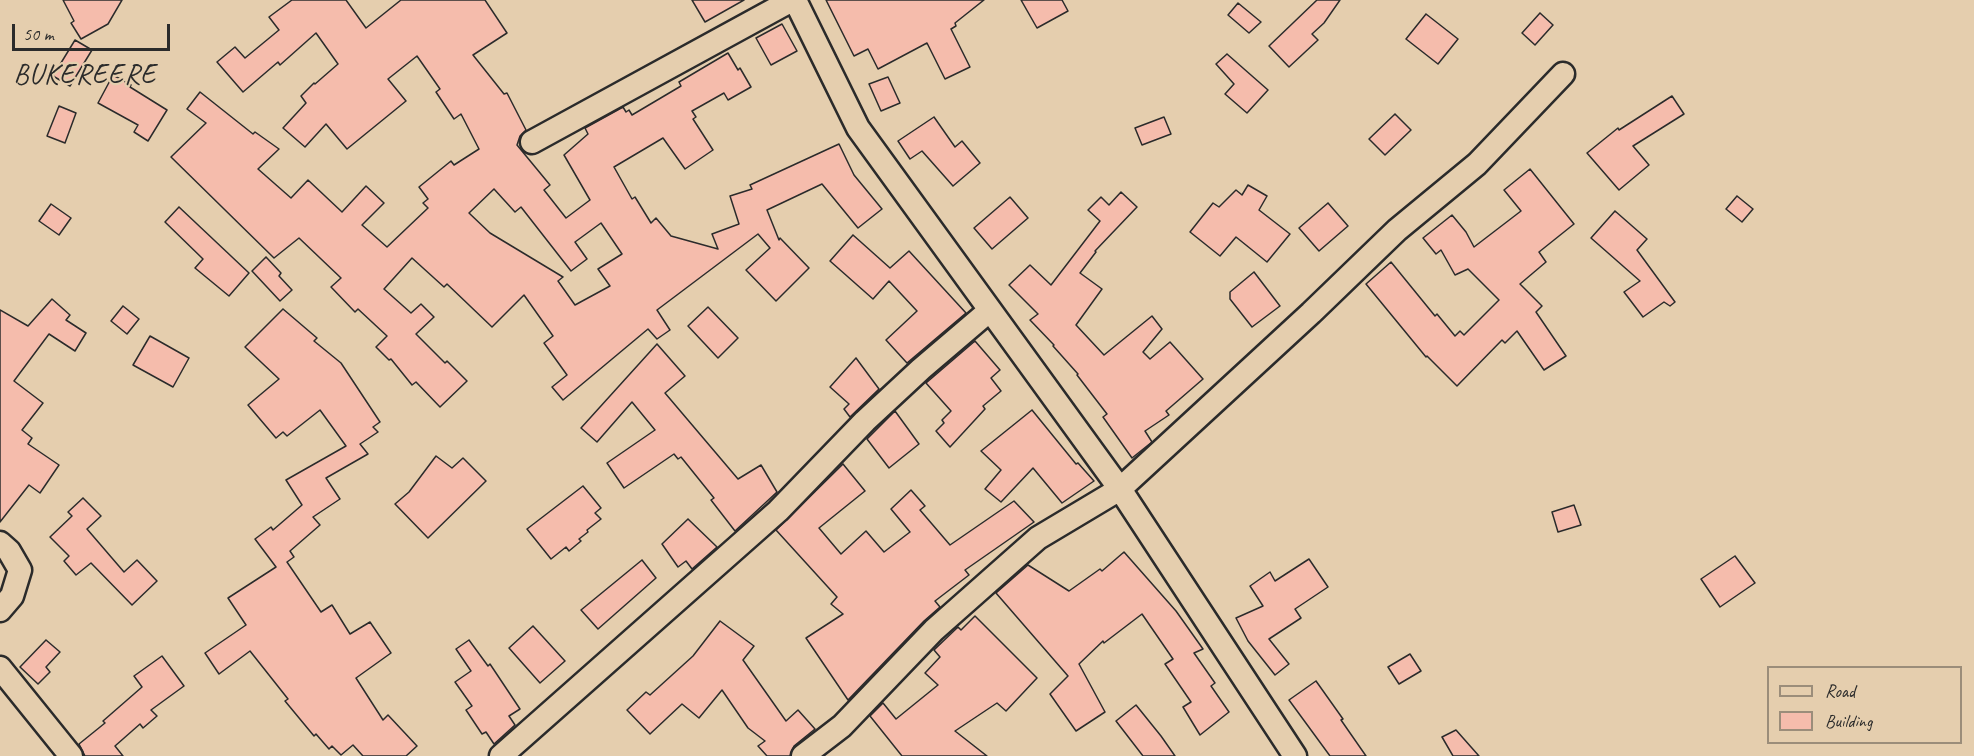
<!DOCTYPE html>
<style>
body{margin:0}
#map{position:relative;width:1974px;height:756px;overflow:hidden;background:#e5ceae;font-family:Caveat,sans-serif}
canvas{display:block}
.legend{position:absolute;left:1767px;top:666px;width:195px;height:78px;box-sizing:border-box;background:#e5ceae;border:2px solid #9b8d7a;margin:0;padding:8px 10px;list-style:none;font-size:18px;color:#2b2b2b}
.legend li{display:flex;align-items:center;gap:12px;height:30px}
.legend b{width:30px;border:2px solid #9b8d7a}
.scale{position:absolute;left:12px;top:24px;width:158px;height:27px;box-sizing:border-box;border:3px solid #2b2b2b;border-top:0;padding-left:8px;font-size:18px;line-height:21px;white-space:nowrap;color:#2b2b2b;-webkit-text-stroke:4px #e5ceae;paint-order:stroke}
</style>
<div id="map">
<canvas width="1974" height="756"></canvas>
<ul class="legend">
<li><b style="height:8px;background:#e5ceae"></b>Road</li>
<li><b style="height:16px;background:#f5bcac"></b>Building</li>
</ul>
<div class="scale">50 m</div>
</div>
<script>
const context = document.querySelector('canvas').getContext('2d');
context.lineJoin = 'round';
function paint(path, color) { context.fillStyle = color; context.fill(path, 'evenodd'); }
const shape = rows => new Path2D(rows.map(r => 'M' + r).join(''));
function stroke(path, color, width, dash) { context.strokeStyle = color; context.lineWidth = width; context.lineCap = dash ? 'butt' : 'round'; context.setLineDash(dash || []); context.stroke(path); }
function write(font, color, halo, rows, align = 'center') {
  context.font = font + ' Caveat,sans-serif'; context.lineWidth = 4.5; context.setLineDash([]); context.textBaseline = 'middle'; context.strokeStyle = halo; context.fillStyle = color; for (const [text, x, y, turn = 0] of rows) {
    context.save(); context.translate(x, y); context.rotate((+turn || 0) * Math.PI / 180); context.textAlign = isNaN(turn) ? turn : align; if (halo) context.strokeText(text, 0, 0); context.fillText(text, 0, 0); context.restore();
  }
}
const building = shape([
 [63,0,122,0,108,24,81,39,71,23,74,21,63,0],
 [292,0,346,0,366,28,401,0,485,0,507,33,473,55,504,94,507,93,526,130,520,136,517,145,550,185,544,190,566,218,590,200,564,155,588,134,585,128,623,107,626,112,629,110,632,115,681,86,679,82,728,53,738,70,740,68,751,87,728,100,724,93,692,111,696,117,693,119,713,150,685,169,663,138,614,167,632,199,635,197,651,223,656,218,671,236,718,249,712,234,739,224,730,196,752,189,750,185,839,144,854,175,882,209,858,228,822,184,767,210,779,240,780,238,809,268,776,301,746,270,770,248,758,234,657,310,670,330,657,339,648,329,563,400,552,387,567,375,544,343,553,336,524,295,492,327,447,284,444,287,412,258,384,289,411,313,421,304,434,317,416,334,445,363,447,361,467,381,440,407,416,382,412,385,391,359,389,360,376,347,387,336,358,309,355,312,331,287,341,278,299,238,274,258,171,157,206,123,187,109,200,92,253,134,255,132,279,149,258,169,291,198,308,180,342,212,366,186,384,203,362,225,387,247,428,208,423,203,428,199,419,187,451,161,454,165,479,149,461,114,454,119,436,92,440,89,417,56,388,79,406,101,347,149,326,124,305,147,283,128,306,103,301,96,314,83,315,84,338,64,316,33,280,65,278,62,243,92,217,62,235,47,245,58,279,30,269,17,292,0],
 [494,189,515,212,521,207,571,271,587,259,575,242,601,223,622,254,598,269,610,286,575,305,558,281,563,277,490,233,469,213,494,189],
 [692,0,744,0,705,22,692,0],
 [826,0,984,0,955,23,956,26,951,29,970,67,945,79,927,43,878,69,868,49,854,56,826,0],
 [1021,0,1062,0,1068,11,1037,28,1021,0],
 [1317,0,1340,0,1324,23,1312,34,1318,40,1289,67,1269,46,1317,0],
 [1238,3,1261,22,1249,33,1228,15,1238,3],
 [1540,13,1553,25,1535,45,1522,33,1540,13],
 [1426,14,1458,39,1438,64,1406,39,1426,14],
 [782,24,797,51,771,65,756,38,782,24],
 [75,40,92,50,70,86,53,76,75,40],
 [1227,54,1268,90,1247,113,1225,94,1234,84,1216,64,1227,54],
 [113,75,131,85,130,87,167,110,148,141,134,132,138,125,98,103,113,75],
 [888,77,900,103,881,111,869,84,888,77],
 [1672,96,1684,114,1633,146,1649,165,1619,190,1587,153,1618,128,1619,130,1672,96],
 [59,106,76,113,65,143,47,136,59,106],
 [1395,114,1411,130,1385,155,1369,139,1395,114],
 [934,117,955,147,962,141,980,163,953,186,922,151,910,159,898,141,934,117],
 [1164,117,1171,134,1142,145,1135,128,1164,117],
 [1530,169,1574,224,1539,252,1546,262,1520,284,1542,306,1536,312,1566,356,1544,370,1517,331,1505,343,1502,340,1457,386,1427,356,1426,357,1366,284,1391,262,1435,316,1437,314,1455,336,1460,331,1464,335,1499,300,1468,269,1455,275,1441,250,1436,254,1423,238,1452,215,1466,232,1474,247,1521,211,1504,190,1530,169],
 [1248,185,1267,196,1259,210,1290,234,1267,262,1236,237,1220,256,1190,232,1213,203,1219,207,1236,190,1242,195,1248,185],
 [1121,192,1137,207,1095,251,1096,252,1080,273,1102,289,1076,325,1104,355,1152,316,1162,329,1143,352,1150,359,1170,342,1203,379,1166,411,1169,415,1145,431,1152,442,1132,458,1103,417,1107,414,1077,375,1078,374,1053,346,1054,345,1030,320,1038,314,1009,285,1030,265,1051,285,1100,221,1088,210,1101,197,1109,205,1121,192],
 [1737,196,1753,209,1742,222,1726,209,1737,196],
 [1010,197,1028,218,992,249,974,228,1010,197],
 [1328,203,1348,226,1319,251,1299,228,1328,203],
 [51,204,71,218,59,235,39,221,51,204],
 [179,207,249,273,229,296,195,268,203,259,165,222,179,207],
 [1615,211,1647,239,1637,250,1675,302,1670,306,1664,302,1643,317,1624,292,1640,281,1591,238,1615,211],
 [853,235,890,268,909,251,966,313,907,363,886,340,917,311,889,281,873,299,830,261,853,235],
 [266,257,281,273,279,276,292,290,280,301,252,271,266,257],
 [1254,272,1280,306,1252,327,1230,299,1230,292,1254,272],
 [52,299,70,315,66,320,86,333,75,351,49,334,14,381,43,403,22,430,32,438,28,444,59,465,40,493,29,485,0,522,0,310,28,326,52,299],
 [123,306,139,319,127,334,111,321,123,306],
 [708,307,738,338,718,358,688,326,708,307],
 [283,309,317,338,314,341,341,363,380,422,373,427,378,432,360,444,368,454,326,478,340,499,313,517,320,525,290,551,294,557,287,562,321,612,332,605,350,634,370,622,391,653,356,678,383,720,388,715,417,746,406,756,363,756,353,745,341,755,332,746,329,749,316,734,314,736,285,701,288,699,250,651,219,674,205,653,246,625,228,598,276,567,255,539,271,527,273,530,302,505,286,480,346,446,320,410,287,436,283,432,276,438,248,405,279,379,245,347,283,309],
 [150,336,189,358,173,387,133,365,150,336],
 [975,341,1000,370,991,378,1001,391,983,406,985,409,950,447,936,431,944,423,942,420,951,411,926,383,975,341],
 [657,344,685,376,665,393,738,479,761,465,777,492,735,531,711,500,714,498,681,457,678,459,674,454,624,488,607,463,655,430,632,402,597,442,581,428,657,344],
 [856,358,879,389,850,417,844,409,849,404,830,387,856,358],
 [1032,410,1076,464,1078,463,1094,481,1062,503,1033,468,1001,502,985,489,1001,470,981,451,1032,410],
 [895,411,919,444,889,468,867,439,895,411],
 [436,456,452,468,463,458,486,481,428,538,395,504,409,492,436,456],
 [843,464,865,491,819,528,841,554,866,531,884,552,910,532,891,509,911,490,925,506,920,510,950,545,1014,501,1034,522,965,570,969,575,935,601,940,607,924,621,848,700,806,638,843,614,831,604,837,597,776,530,843,464],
 [583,486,601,508,595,513,601,519,587,530,588,532,579,539,581,541,569,551,566,547,551,559,527,529,583,486],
 [83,498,101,516,87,529,124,572,137,560,157,581,132,605,91,563,76,575,64,561,69,556,50,537,72,516,68,512,83,498],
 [1574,505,1581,525,1558,532,1552,512,1574,505],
 [688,519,717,547,692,569,686,561,678,567,662,544,688,519],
 [1124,552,1176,611,1203,649,1194,653,1215,683,1211,686,1229,712,1200,735,1183,707,1191,702,1165,664,1173,659,1142,614,1104,643,1103,641,1079,664,1105,712,1076,731,1050,694,1068,676,996,593,1028,565,1069,591,1100,569,1102,571,1124,552],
 [1735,556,1755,583,1720,607,1701,579,1735,556],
 [1309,559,1328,587,1295,609,1301,618,1269,639,1289,664,1275,675,1248,641,1236,618,1263,606,1250,586,1270,572,1275,581,1309,559],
 [642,560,656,578,598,629,581,610,642,560],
 [975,616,1037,678,1006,711,997,703,955,731,987,756,902,756,870,716,883,703,896,719,938,685,925,673,940,657,934,650,958,627,961,630,975,616],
 [720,621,754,646,743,660,786,721,798,710,815,729,794,746,790,756,767,756,758,746,765,741,748,728,722,690,699,718,682,704,650,734,627,710,646,692,650,695,693,656,720,621],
 [533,626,565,661,540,683,509,648,533,626],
 [46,640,60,652,46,667,50,672,38,684,20,667,46,640],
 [469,640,488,666,490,664,520,709,509,716,515,725,494,744,486,732,482,734,466,710,472,706,455,682,471,671,456,649,469,640],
 [1410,654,1421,671,1399,684,1388,667,1410,654],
 [162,656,184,686,151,710,157,716,143,728,140,724,115,746,123,756,85,756,79,744,105,723,103,721,142,687,134,676,162,656],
 [1316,681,1343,719,1341,720,1366,756,1330,756,1289,700,1316,681],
 [1136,705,1161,736,1175,756,1143,756,1116,721,1136,705],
 [1456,730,1479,756,1453,756,1442,737,1456,730]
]);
paint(building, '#f5bcac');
stroke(building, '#2b2b2b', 1.5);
const minor = shape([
 [795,0,858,128,1120,489,1295,756],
 [532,142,792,0],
 [0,543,9,551,20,570,12,596,0,610],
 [0,668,71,756],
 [501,756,778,511,865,421,921,369,989,311],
 [803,756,842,726,934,630,1038,538,1120,489,1311,313,1397,230,1477,164,1563,74]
]);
stroke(minor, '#2b2b2b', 27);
stroke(minor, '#e5ceae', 22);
context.letterSpacing = '1.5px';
write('28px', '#2b2b2b', '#e5ceae', [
 ["BUKEREERE",85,76]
]);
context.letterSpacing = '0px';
</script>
